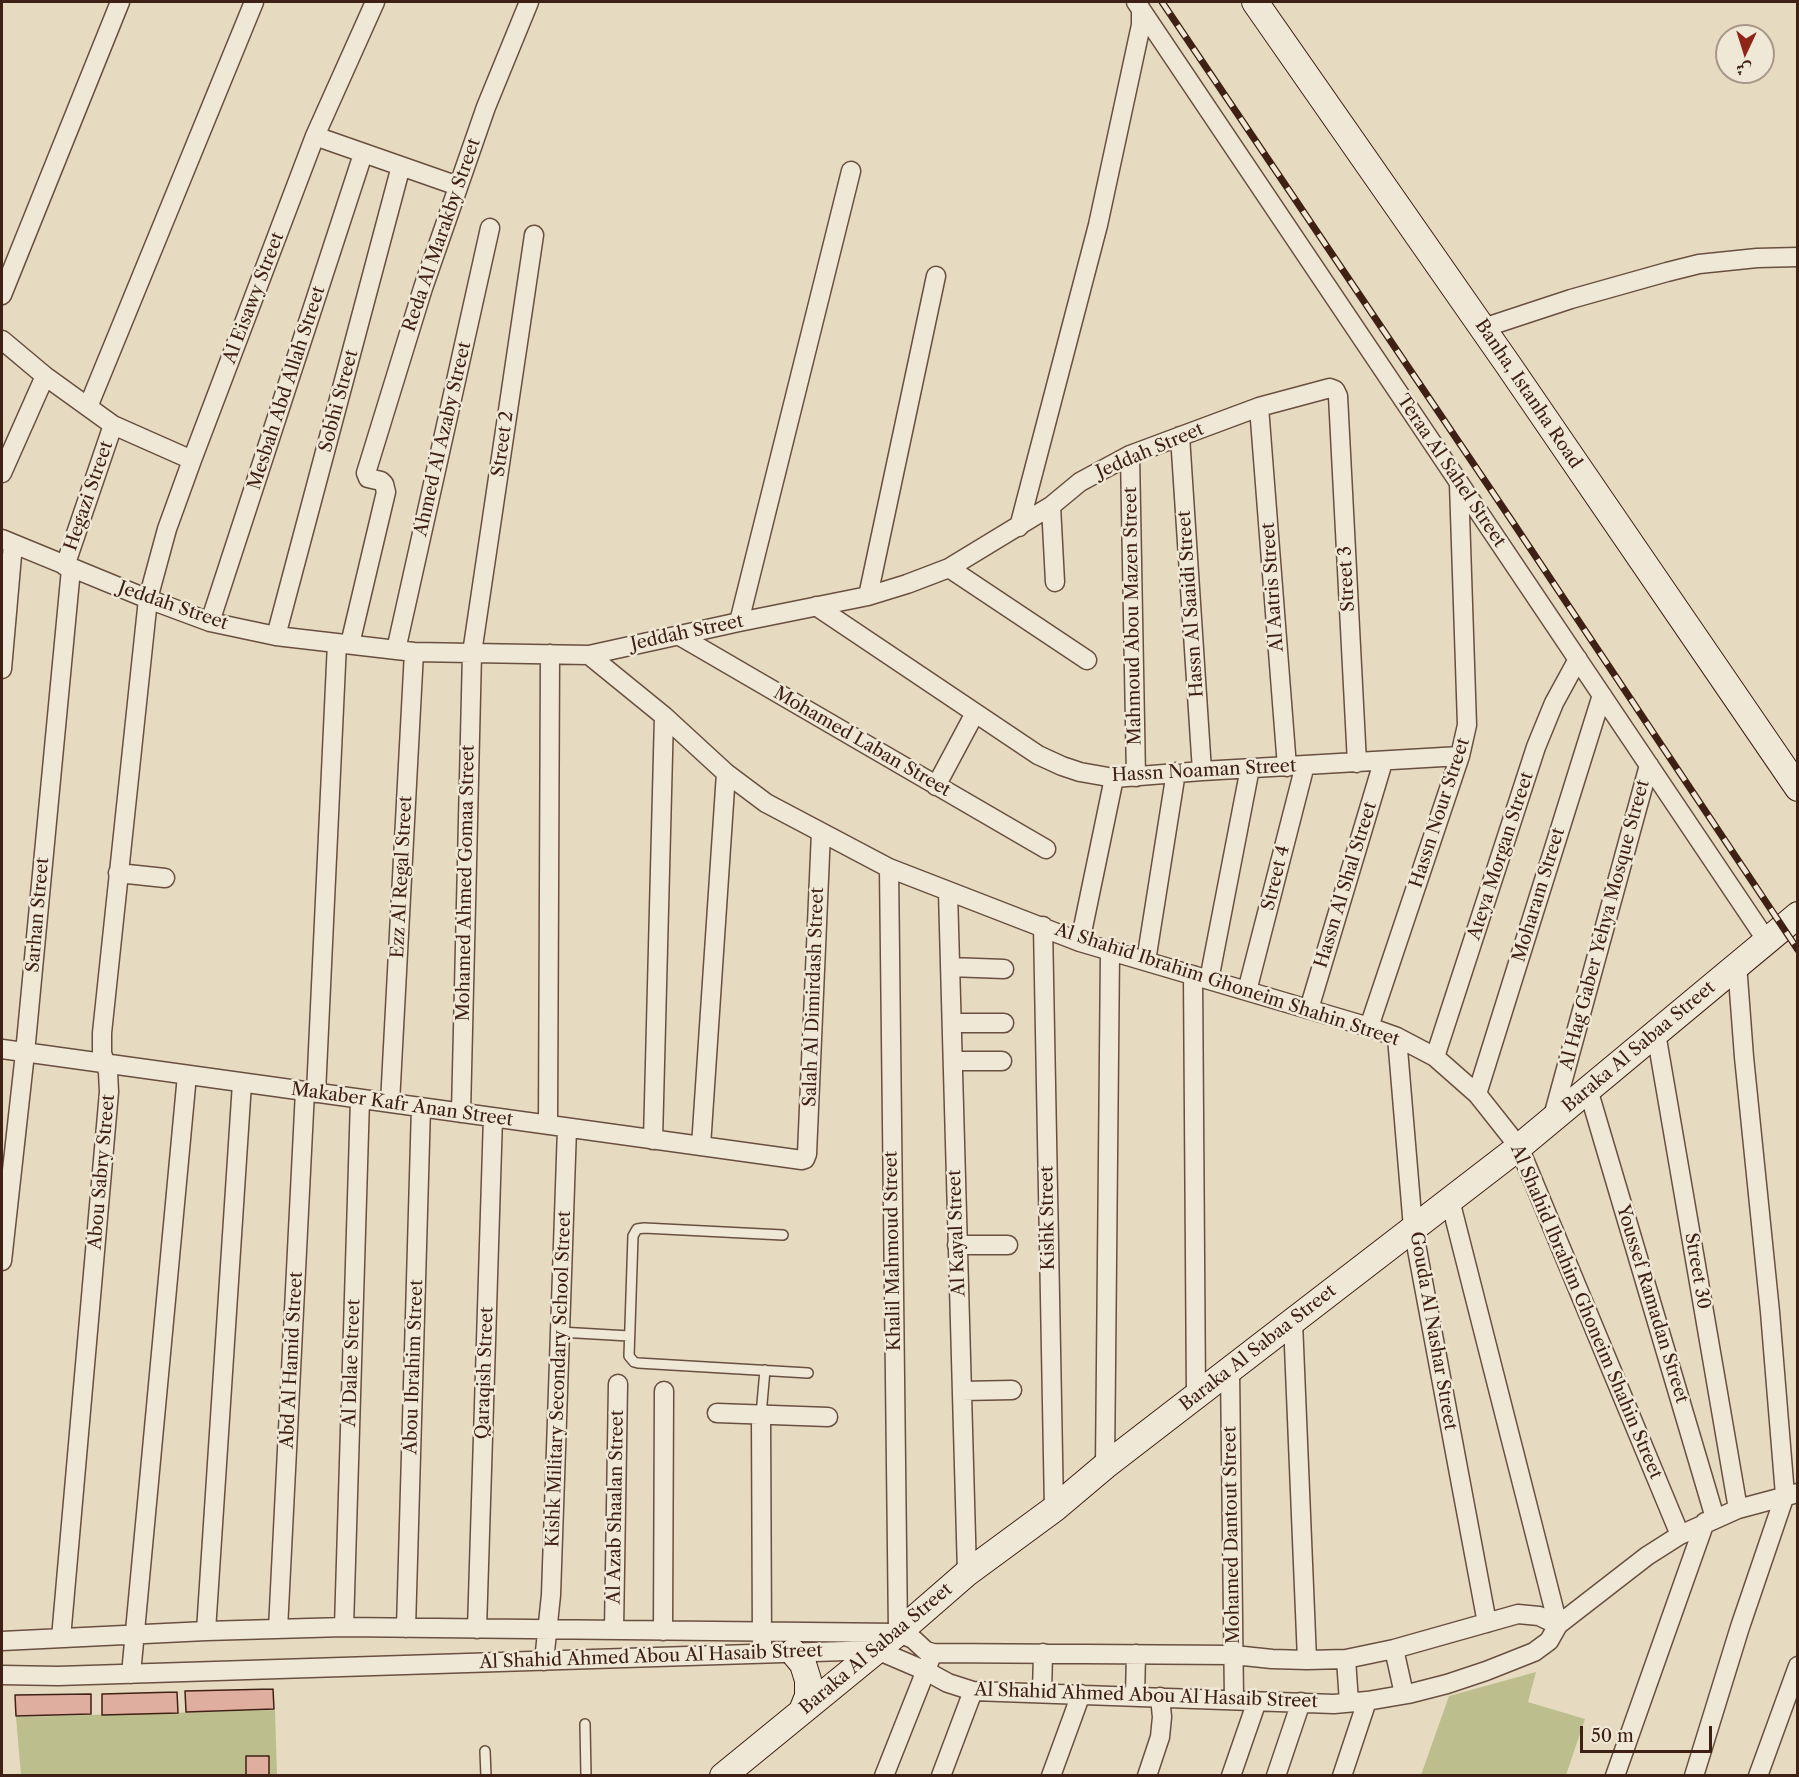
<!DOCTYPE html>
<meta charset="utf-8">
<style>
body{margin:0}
#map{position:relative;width:1799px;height:1777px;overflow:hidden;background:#e6dbc0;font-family:"Libre Caslon Text",Amiri,serif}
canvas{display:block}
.frame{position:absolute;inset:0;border:3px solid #3f2014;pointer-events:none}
.north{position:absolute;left:1715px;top:24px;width:60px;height:60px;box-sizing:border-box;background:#efe8d6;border:2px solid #a99888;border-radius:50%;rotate:184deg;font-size:16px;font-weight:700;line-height:24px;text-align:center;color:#3f2014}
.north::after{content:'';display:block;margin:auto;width:21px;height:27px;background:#8f2418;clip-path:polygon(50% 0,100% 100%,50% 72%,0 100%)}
.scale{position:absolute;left:1580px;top:1726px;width:132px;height:27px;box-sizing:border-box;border:3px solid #3f2014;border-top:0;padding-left:8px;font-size:18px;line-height:21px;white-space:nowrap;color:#3f2014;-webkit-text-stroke:4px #efe8d6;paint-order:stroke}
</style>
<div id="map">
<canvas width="1799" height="1777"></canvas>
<div class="frame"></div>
<div class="north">ش</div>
<div class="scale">50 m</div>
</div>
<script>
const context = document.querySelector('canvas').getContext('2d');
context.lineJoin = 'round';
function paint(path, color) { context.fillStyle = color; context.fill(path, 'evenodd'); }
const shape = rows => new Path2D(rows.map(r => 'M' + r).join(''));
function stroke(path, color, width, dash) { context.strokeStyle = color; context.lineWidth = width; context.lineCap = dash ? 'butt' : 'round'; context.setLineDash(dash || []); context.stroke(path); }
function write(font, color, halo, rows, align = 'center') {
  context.font = font + ' "Libre Caslon Text",serif'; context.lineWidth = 5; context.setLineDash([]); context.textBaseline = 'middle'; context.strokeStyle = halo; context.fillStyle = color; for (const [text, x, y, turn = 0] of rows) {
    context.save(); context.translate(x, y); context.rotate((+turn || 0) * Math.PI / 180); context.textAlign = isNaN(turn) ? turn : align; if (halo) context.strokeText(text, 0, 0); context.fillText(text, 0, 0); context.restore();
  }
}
paint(shape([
 [1536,1672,1528,1702,1585,1719,1566,1775,1421,1775,1449,1696],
 [275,1710,277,1775,21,1775,16,1717]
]), '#bdbe8d');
const building = shape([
 [273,1689,274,1709,186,1712,185,1691,273,1689],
 [177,1692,178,1713,102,1715,102,1694,177,1692],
 [91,1694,91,1714,16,1716,15,1695,91,1694],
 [246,1756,269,1756,269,1776,246,1776,246,1756]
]);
paint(building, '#e0ae9e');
stroke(building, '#3f2014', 1.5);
const lane = shape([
 [783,1235,644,1228,637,1229,633,1236,629,1356,634,1362,638,1363,808,1373],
 [560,1332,629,1336],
 [761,1415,765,1370],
 [585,1724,586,1776],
 [485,1751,486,1776]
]);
const street = shape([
 [1136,2,1767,941],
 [315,136,458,186],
 [2,295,120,2],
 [1483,328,1571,299,1667,272,1699,264,1757,258,1798,257],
 [2,340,45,376,113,425,192,460],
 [88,407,254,2],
 [1259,407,1287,767],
 [1180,436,1202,771],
 [1130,455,1136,777],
 [2,473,45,376],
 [1051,506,1055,582],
 [1019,527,1098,225,1141,25,1141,9],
 [2,539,148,599,210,622,276,636,414,652,589,655,739,622,868,596,907,584,949,568,1051,506,1080,482,1130,455,1259,407,1330,388,1335,390,1338,396,1357,763],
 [65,566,113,425],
 [949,568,1087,660],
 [868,596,936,276],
 [816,606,1038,755,1062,766,1080,772,1114,778,1202,771,1460,756],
 [210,622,363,154],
 [739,622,851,171],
 [678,635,1046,849],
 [276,636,401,166],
 [350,644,386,492,384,484,381,481,368,478,366,473,423,288,486,107,529,2],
 [396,650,490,228],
 [589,655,664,716,726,773,766,803,889,868,1080,942,1369,1027,1397,1037,1435,1057,1477,1094,1519,1147,1680,1535],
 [2,669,13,544],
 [936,786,975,713],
 [889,868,898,1633],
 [118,873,165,878],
 [948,892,967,1573],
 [1043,926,1054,1509],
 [1080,942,1114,778],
 [1146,961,1176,772],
 [950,967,1004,969],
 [1193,975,1196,1396],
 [1209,980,1250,768],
 [1247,991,1305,765],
 [1309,1009,1383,762],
 [952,1023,1004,1023],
 [1369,1027,1460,756,1467,725,1459,484],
 [1656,1033,1738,1509],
 [1397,1037,1413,1228,1487,1623],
 [2,1049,802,1160,805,1159,807,1154,821,832],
 [1435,1057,1536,747,1554,703,1578,659],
 [953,1061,1002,1061],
 [1588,1089,1715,1518],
 [316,1093,337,643],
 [1477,1094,1602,695],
 [390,1103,414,652],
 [461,1113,472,653,534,235],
 [1552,1120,1649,765],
 [548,1125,550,654],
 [653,1140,664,716],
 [701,1146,726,773],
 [1450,1200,1558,1625],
 [957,1245,1008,1245],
 [2,1261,25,1053,71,569],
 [1293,1322,1307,1660],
 [1230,1370,1234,1700],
 [962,1391,1012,1390],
 [717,1413,828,1417],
 [761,1415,762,1644],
 [1105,1466,1110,951],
 [344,1627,360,1099],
 [406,1628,421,1107],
 [278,1629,305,1091],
 [477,1629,493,1117],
 [614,1630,618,1384],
 [206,1631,242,1083],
 [663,1631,664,1391],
 [61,1638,109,1092,108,1072,102,1053,102,1033,148,599,167,529,192,460,315,136,375,2],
 [2,1641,206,1631,344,1627,898,1633,913,1639,926,1651,933,1653,1234,1655,1272,1659,1307,1660,1346,1659,1394,1649,1518,1614,1539,1616,1558,1625],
 [1394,1649,1404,1694],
 [1346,1659,1349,1702],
 [544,1661,551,1595,567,1128],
 [131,1674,187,1075],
 [2,1675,58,1676,877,1650,926,1671,948,1683,973,1691,1334,1704,1367,1701,1408,1694,1447,1684,1486,1671,1534,1652,1549,1641,1558,1625,1647,1556,1680,1535,1738,1509,1798,1493],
 [1042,1693,1043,1653],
 [1135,1696,1136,1654],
 [884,1776,930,1660],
 [941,1776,973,1691],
 [1051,1776,1081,1694],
 [1147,1776,1160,1737,1162,1717,1160,1697],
 [1231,1776,1257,1701],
 [1276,1776,1301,1702],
 [1342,1776,1367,1701],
 [1615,1776,1705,1522],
 [1694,1776,1740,1627,1785,1495,1770,1312,1744,1057,1737,964],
 [1758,1776,1798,1666]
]);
const secondary = shape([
 [1255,2,1509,366,1798,788],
 [793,1652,803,1664,808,1680,808,1696,802,1711],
 [723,1776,898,1633,967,1573,1054,1509,1105,1466,1519,1147,1798,915]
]);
stroke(lane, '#694f3f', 12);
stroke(street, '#694f3f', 21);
stroke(secondary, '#3f2014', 28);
stroke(lane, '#efe8d6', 9);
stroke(street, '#efe8d6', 18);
stroke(secondary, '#efe8d6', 26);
const rail = shape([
 [1162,2,1512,521,1798,950]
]);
stroke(rail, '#3f2014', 7);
stroke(rail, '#efe8d6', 4.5, [14]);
write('18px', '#3f2014', '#efe8d6', [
 ["Reda Al Marakby Street",442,235,-71],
 ["Al Eisawy Street",254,298,-69],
 ["Mesbah Abd Allah Street",287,388,-72],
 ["Banha, Istanha Road",1528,394,56],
 ["Sobhi Street",339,401,-75],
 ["Ahmed Al Azaby Street",443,439,-77],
 ["Street 2",503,444,-82],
 ["Jeddah Street",1150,451,-23],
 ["Teraa Al Sahel Street",1451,471,56],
 ["Hegazi Street",89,496,-71],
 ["Street 3",1347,579,-93],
 ["Al Aatris Street",1273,587,-94],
 ["Hassn Al Saaidi Street",1191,604,-94],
 ["Jeddah Street",173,606,19],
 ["Mahmoud Abou Mazen Street",1133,616,-91],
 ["Jeddah Street",687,633,-12],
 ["Mohamed Laban Street",862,742,30],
 ["Hassn Noaman Street",1204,771,-3],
 ["Hassn Nour Street",1440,813,-72],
 ["Ateya Morgan Street",1501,856,-72],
 ["Ezz Al Regal Street",402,877,-87],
 ["Street 4",1276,878,-76],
 ["Mohamed Ahmed Gomaa Street",466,883,-89],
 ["Hassn Al Shal Street",1346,885,-73],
 ["Moharam Street",1539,895,-73],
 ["Sarhan Street",38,915,-85],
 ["Al Hag Gaber Yehya Mosque Street",1605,925,-75],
 ["Al Shahid Ibrahim Ghoneim Shahin Street",1227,985,18],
 ["Salah Al Dimirdash Street",814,997,-88],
 ["Baraka Al Sabaa Street",1639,1047,-40],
 ["Makaber Kafr Anan Street",402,1105,8],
 ["Abou Sabry Street",102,1172,-85],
 ["Kishk Street",1048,1218,-91],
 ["Al Kayal Street",957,1233,-92],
 ["Khalil Mahmoud Street",893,1251,-91],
 ["Street 30",1697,1271,80],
 ["Youssef Ramadan Street",1652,1304,73],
 ["Al Shahid Ibrahim Ghoneim Shahin Street",1586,1312,67],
 ["Gouda Al Nashar Street",1433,1331,80],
 ["Baraka Al Sabaa Street",1258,1348,-38],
 ["Abd Al Hamid Street",292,1360,-87],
 ["Al Dalae Street",352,1363,-88],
 ["Abou Ibrahim Street",414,1367,-88],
 ["Qaraqish Street",485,1373,-88],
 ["Kishk Military Secondary School Street",559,1379,-88],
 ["Al Azab Shaalan Street",616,1507,-89],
 ["Mohamed Dantout Street",1232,1535,-91],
 ["Baraka Al Sabaa Street",876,1649,-40],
 ["Al Shahid Ahmed Abou Al Hasaib Street",651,1657,-2],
 ["Al Shahid Ahmed Abou Al Hasaib Street",1146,1696,2]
]);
</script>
